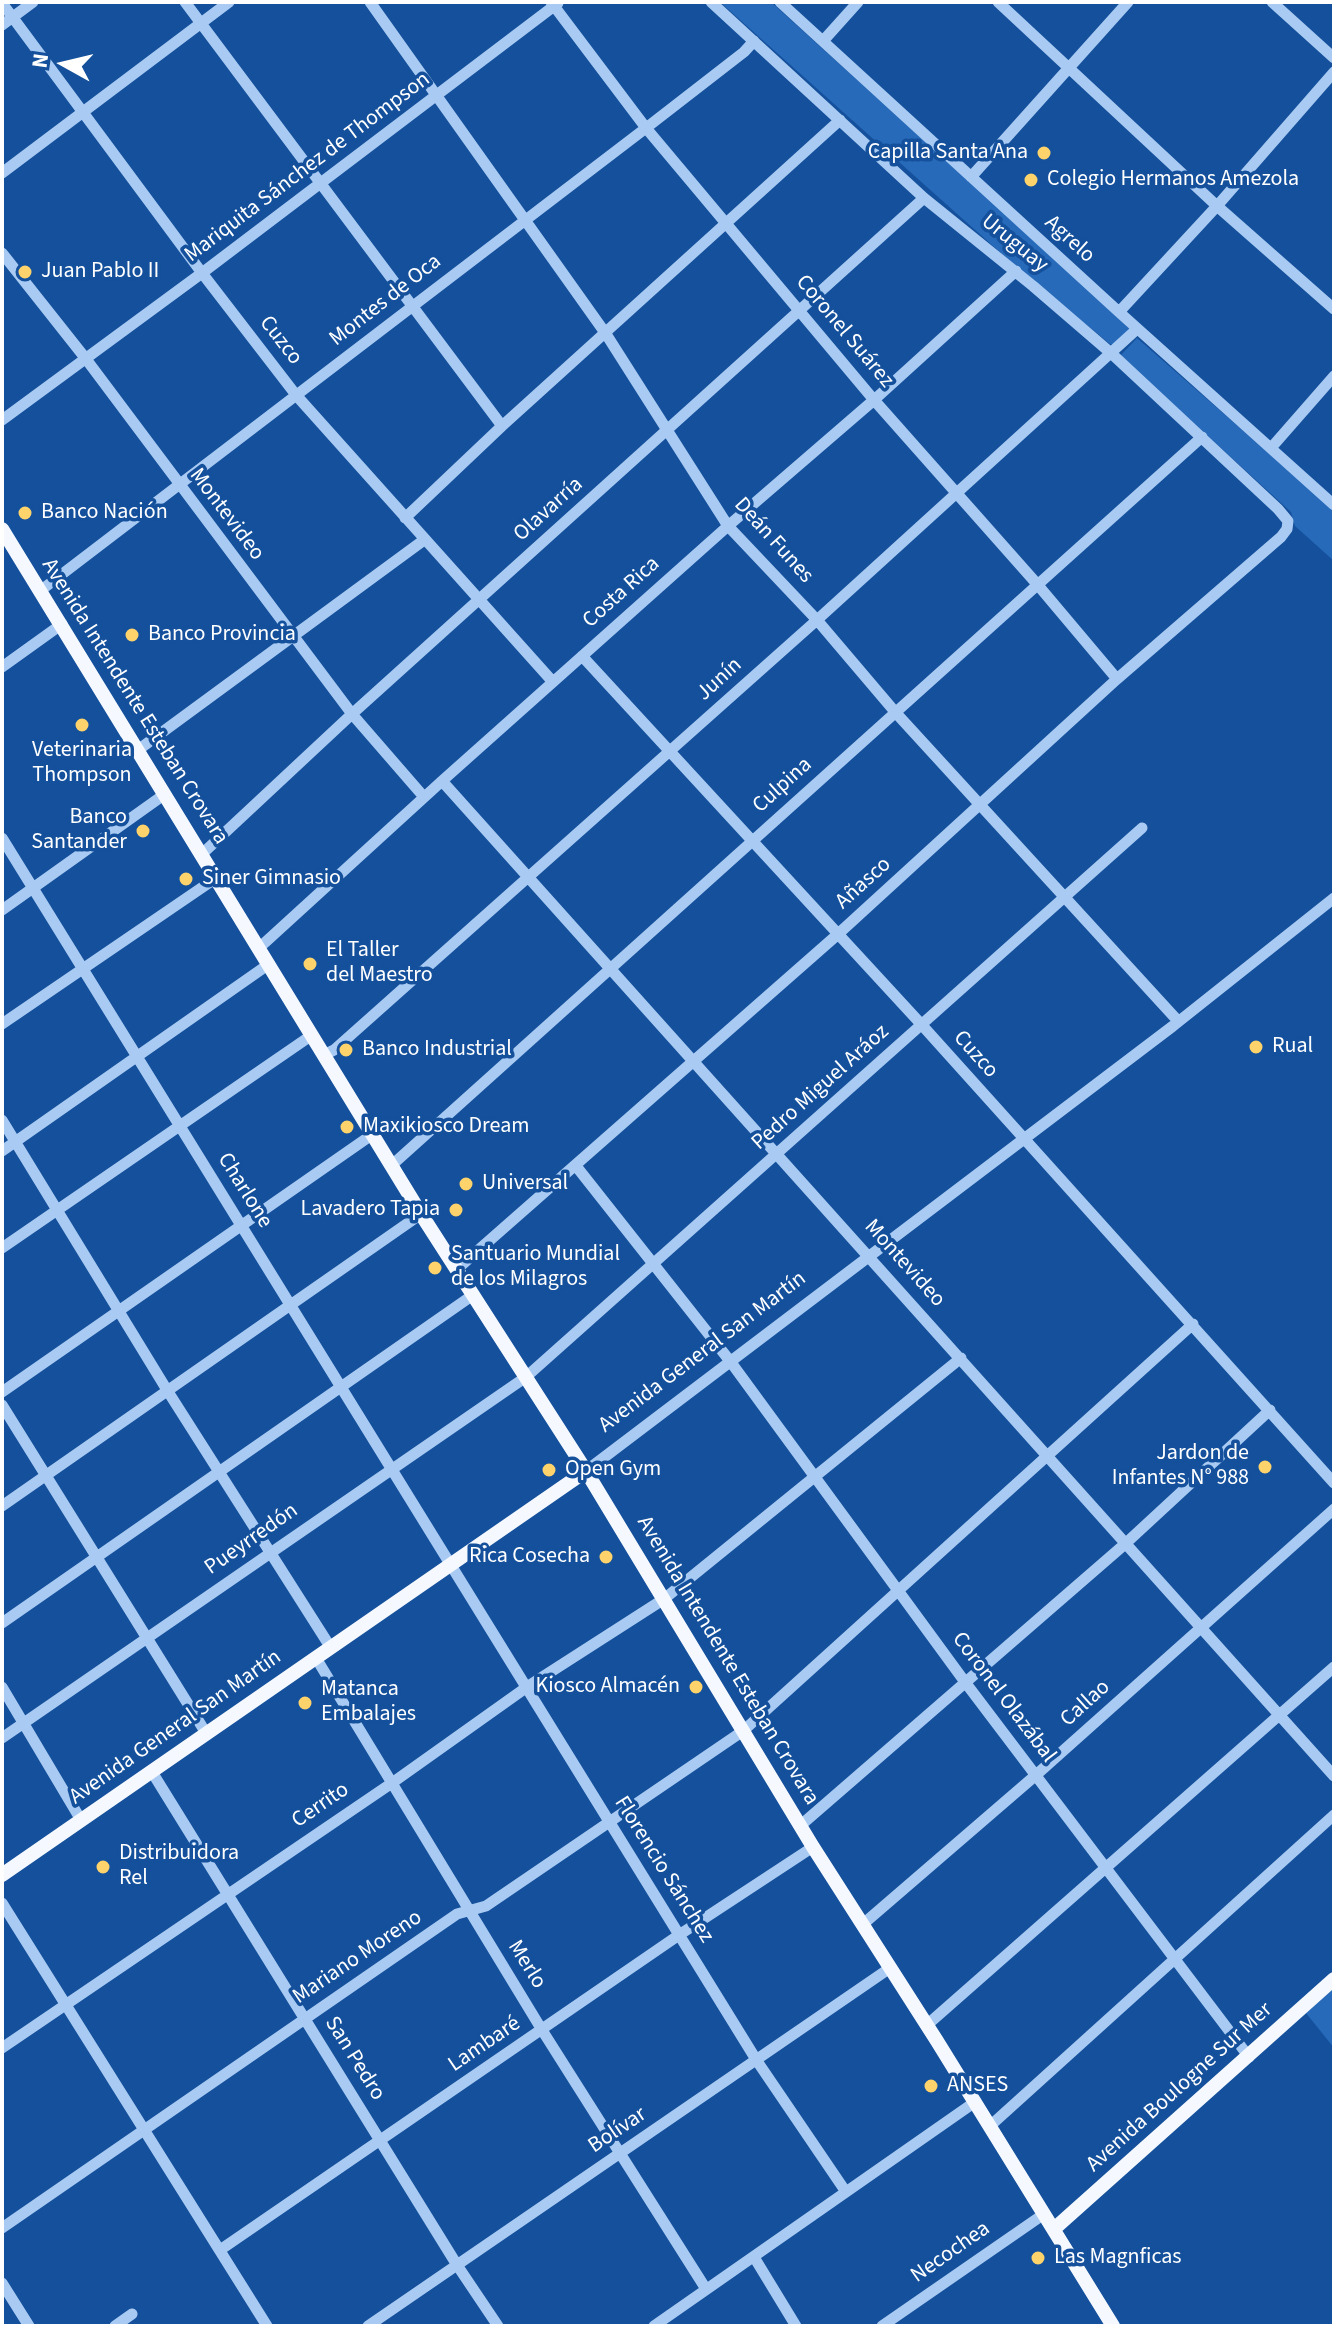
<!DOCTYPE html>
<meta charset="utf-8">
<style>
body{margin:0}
#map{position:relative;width:1336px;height:2328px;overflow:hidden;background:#14509b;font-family:"Source Sans 3",sans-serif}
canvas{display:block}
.frame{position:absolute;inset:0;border:4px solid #fff;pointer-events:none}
.north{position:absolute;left:24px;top:24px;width:80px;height:80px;-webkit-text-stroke:6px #14509b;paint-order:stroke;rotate:278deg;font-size:22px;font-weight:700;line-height:32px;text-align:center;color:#fff}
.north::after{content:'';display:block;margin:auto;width:28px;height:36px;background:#fff;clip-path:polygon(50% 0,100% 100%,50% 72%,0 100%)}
</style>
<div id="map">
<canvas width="1336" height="2328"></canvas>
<div class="frame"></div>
<div class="north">N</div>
</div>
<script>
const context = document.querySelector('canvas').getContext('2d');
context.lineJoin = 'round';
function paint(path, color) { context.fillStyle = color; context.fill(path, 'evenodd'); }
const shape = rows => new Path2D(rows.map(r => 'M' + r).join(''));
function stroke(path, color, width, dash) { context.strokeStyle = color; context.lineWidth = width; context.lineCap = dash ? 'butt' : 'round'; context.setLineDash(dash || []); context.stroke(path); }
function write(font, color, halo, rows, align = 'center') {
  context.font = font + ' "Source Sans 3",sans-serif'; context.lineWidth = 7; context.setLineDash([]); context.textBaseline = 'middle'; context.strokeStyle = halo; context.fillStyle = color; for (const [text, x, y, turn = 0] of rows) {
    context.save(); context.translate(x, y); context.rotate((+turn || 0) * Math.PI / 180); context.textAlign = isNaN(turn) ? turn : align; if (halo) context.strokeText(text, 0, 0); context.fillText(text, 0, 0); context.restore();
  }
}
paint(shape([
 [720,2,771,2,1132,329,1116,345,1110,344,1012,263],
 [1137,338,1334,510,1334,561,1295,526,1291,512,1120,356],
 [1334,1988,1334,2048,1306,2013]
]), '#276ab9');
stroke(shape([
 [185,2,502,426],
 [370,2,606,334,728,526,817,620,896,713,1178,1021],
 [551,2,646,128,874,400,1037,584,1117,679],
 [780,2,1119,312,1334,505],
 [998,2,1217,206,1334,309],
 [1272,2,1334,58],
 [2,3,202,273,296,395,553,682],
 [2,25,33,2],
 [823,41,858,2],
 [2,173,229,2],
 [971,177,1128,2],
 [2,253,86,359,352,714,424,797],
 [1119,312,1217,206,1334,72],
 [2,420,202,273,558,3],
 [1271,448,1334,376],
 [405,518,502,426,840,120],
 [40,591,646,128,744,52,754,41],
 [582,656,921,1024,1334,1483],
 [2,667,62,624],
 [138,750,424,540],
 [442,781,1334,1776],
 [2,838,757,2061,846,2192],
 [202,854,352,714,924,198],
 [2,910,165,794],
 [259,948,442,781,728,526,874,400,1016,271],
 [2,1024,216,878],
 [324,1055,334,1050,817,620,1137,329],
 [2,1120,167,1390,331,1648],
 [2,1151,269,964],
 [392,1165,1202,437],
 [576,1166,730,1361,965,1682,1249,2057],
 [2,1248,312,1035],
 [457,1269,837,935,1117,679,1281,537,1287,529,1288,521,1278,509,1112,354,1033,286,924,198,711,2],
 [2,1392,373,1134],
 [2,1405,206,1733],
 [586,1471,1173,1026,1334,898],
 [2,1506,421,1214],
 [2,1623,473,1295],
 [316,1658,542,2030,706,2289],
 [2,1687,81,1820],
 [2,1738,526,1377,1142,828],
 [152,1772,457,2265,498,2326],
 [801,1825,1125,1544,1270,1410],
 [2,1903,267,2326],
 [862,1925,1036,1775,1334,1509],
 [927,2025,1334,1667],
 [2,2048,392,1783,527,1687,664,1599,961,1358],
 [990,2126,1334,1815],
 [2,2228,457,1914,486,1906,743,1731,1193,1324],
 [220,2250,679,1935,813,1847],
 [754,2257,796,2326],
 [2,2283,29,2326],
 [115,2326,132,2314],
 [368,2326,890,1968],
 [654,2326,975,2102],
 [882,2326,1044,2214]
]), '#a9cbf3', 11);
stroke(shape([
 [2,529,421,1214,586,1471,813,1847,937,2041,1113,2326],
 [2,1875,586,1471],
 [1054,2229,1334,1979]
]), '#f5f9ff', 14);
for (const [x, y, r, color] of [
 [1044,153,8,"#ffd36b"],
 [1031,180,8,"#ffd36b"],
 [25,272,8,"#ffd36b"],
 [25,513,8,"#ffd36b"],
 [132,635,8,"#ffd36b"],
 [82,725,8,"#ffd36b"],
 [143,831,8,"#ffd36b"],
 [186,879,8,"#ffd36b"],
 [310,964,8,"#ffd36b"],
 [1256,1047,8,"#ffd36b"],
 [346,1050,8,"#ffd36b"],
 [347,1127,8,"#ffd36b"],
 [466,1184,8,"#ffd36b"],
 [456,1210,8,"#ffd36b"],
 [435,1268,8,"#ffd36b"],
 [1265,1467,8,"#ffd36b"],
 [549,1470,8,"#ffd36b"],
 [606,1557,8,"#ffd36b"],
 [696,1687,8,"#ffd36b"],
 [305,1703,8,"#ffd36b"],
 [103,1867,8,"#ffd36b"],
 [931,2086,8,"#ffd36b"],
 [1038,2258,8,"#ffd36b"]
]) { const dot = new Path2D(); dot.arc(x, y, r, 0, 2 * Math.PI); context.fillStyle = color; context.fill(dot); stroke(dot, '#14509b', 3); }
write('22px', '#fff', '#14509b', [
 ["Capilla Santa Ana",1028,153,"right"],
 ["Colegio Hermanos Amezola",1047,180],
 ["Juan Pablo II",41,272],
 ["Banco Nación",41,513],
 ["Banco Provincia",148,635],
 ["Veterinaria",82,751,"center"],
 ["Thompson",82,776,"center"],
 ["Banco",127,818,"right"],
 ["Santander",127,843,"right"],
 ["Siner Gimnasio",202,879],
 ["El Taller",326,951],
 ["del Maestro",326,976],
 ["Rual",1272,1047],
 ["Banco Industrial",362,1050],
 ["Maxikiosco Dream",363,1127],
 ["Universal",482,1184],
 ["Lavadero Tapia",440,1210,"right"],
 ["Santuario Mundial",451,1255],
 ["de los Milagros",451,1280],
 ["Jardon de",1249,1454,"right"],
 ["Infantes N° 988",1249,1479,"right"],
 ["Open Gym",565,1470],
 ["Rica Cosecha",590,1557,"right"],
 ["Kiosco Almacén",680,1687,"right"],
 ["Matanca",321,1690],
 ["Embalajes",321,1715],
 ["Distribuidora",119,1854],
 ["Rel",119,1879],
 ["ANSES",947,2086],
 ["Las Magnficas",1054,2258]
], 'left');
write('22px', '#fff', '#14509b', [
 ["Mariquita Sánchez de Thompson",308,168,-37],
 ["Agrelo",1069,240,42],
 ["Uruguay",1014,244,39],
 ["Montes de Oca",386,301,-38],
 ["Coronel Suárez",844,332,50],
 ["Cuzco",280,341,52],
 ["Olavarría",549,510,-42],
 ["Montevideo",226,515,53],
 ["Deán Funes",773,541,48],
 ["Costa Rica",622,593,-42],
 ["Junín",720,680,-42],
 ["Avenida Intendente Esteban Crovara",134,702,58],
 ["Culpina",783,786,-42],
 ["Añasco",864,884,-42],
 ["Cuzco",975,1055,48],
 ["Pedro Miguel Aráoz",821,1088,-42],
 ["Charlone",244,1191,58],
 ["Montevideo",904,1264,48],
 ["Avenida General San Martín",703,1353,-37],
 ["Pueyrredón",252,1540,-35],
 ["Avenida Intendente Esteban Crovara",727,1661,59],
 ["Coronel Olazábal",1003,1698,53],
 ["Callao",1086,1704,-42],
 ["Avenida General San Martín",176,1728,-35],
 ["Cerrito",321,1806,-34],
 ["Florencio Sánchez",663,1870,58],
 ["Mariano Moreno",358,1958,-34],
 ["Merlo",526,1965,58],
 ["Lambaré",485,2045,-34],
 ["San Pedro",354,2059,58],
 ["Avenida Boulogne Sur Mer",1180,2088,-42],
 ["Bolívar",618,2131,-34],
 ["Necochea",951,2253,-35]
]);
</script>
